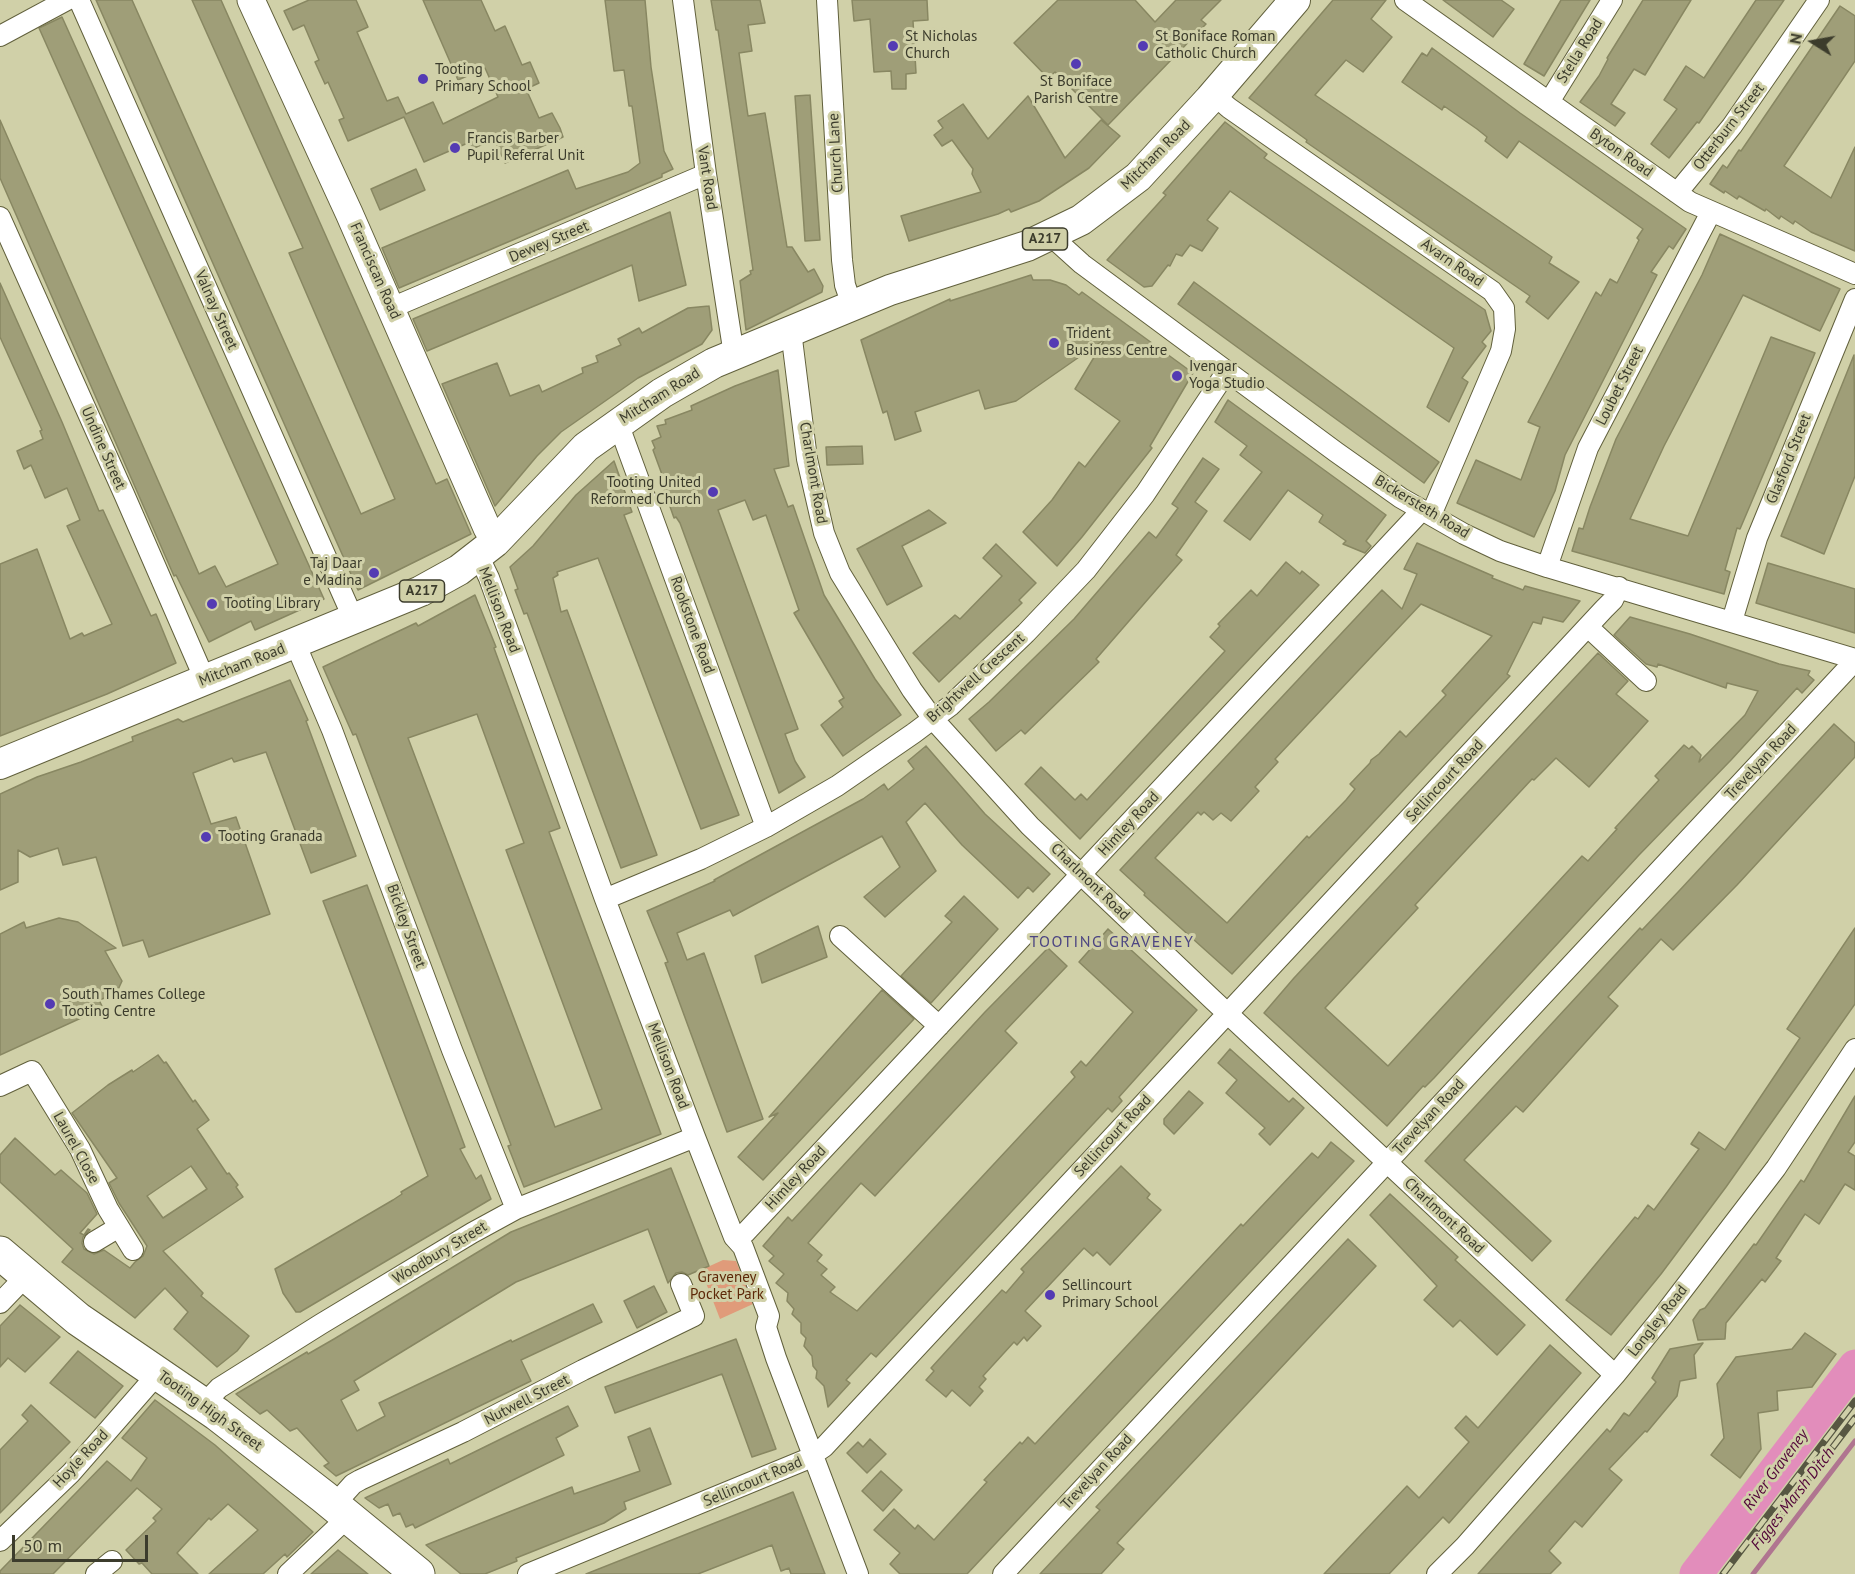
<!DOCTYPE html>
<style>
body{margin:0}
#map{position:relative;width:1855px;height:1574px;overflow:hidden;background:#d0d0a8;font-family:"PT Sans",sans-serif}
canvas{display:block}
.north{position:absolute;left:1783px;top:12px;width:60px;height:60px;-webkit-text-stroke:4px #d0d0a8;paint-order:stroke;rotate:281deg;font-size:16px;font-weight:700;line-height:24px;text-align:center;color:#3c3c2c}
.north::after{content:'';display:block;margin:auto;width:21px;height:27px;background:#3c3c2c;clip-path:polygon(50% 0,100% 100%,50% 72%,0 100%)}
.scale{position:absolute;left:12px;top:1535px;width:136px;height:27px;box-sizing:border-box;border:3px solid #3c3c2c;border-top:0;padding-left:8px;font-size:18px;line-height:21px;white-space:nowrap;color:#3c3c2c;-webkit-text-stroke:4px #d0d0a8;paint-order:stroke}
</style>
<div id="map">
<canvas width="1855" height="1574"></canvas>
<div class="north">N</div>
<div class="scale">50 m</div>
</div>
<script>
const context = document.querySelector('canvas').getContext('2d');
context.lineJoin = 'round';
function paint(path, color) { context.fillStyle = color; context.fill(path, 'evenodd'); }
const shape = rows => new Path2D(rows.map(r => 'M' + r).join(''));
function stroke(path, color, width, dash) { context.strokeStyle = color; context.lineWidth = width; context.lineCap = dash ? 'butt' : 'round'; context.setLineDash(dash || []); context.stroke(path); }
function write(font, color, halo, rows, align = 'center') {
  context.font = font + ' "PT Sans",sans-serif'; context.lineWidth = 6; context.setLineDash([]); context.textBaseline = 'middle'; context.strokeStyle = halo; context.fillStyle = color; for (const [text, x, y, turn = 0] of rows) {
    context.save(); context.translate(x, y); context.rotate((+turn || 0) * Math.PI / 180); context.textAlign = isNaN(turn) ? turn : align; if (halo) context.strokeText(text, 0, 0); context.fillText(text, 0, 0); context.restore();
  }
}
paint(shape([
 [723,1260,736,1261,753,1304,720,1319,701,1270]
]), '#e09b7a');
stroke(shape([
 [1753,1574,1855,1441]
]), '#b07590', 5);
stroke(shape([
 [1696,1574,1855,1366]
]), '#e28dbb', 33);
const building = shape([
 [96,0,132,0,361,514,395,499,289,253,303,248,192,0,221,0,436,484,447,479,471,534,358,590,96,0],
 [309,0,356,0,368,27,357,32,387,101,398,97,406,114,433,102,443,124,498,97,485,68,458,80,423,0,481,0,495,31,505,26,522,65,530,62,539,83,526,89,539,118,552,113,560,128,563,137,505,163,494,139,472,149,470,142,424,162,404,117,348,141,339,120,344,118,328,82,325,84,315,62,319,60,304,25,293,30,284,11,309,0],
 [605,0,645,0,651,67,664,151,673,169,662,174,662,177,399,288,382,248,568,170,576,189,628,172,640,163,632,106,629,106,624,70,614,71,605,0],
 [711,0,760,0,765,23,748,25,752,51,739,53,748,116,765,113,787,247,792,247,808,272,814,269,823,286,822,292,746,330,740,281,751,274,750,271,753,270,718,30,716,30,711,0],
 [852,0,927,0,928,20,913,21,916,73,906,74,906,89,892,89,891,71,874,72,870,19,854,21,852,0],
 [1058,0,1135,0,1155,22,1176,0,1221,0,1201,20,1206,24,1108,125,1055,72,1048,78,1014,43,1058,0],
 [1333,0,1386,0,1371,19,1392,37,1363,72,1346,60,1315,95,1552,257,1549,263,1579,282,1548,319,1526,302,1530,296,1306,142,1307,140,1249,98,1333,0],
 [1443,0,1501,0,1514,9,1493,37,1443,0],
 [1561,0,1590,0,1544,76,1524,64,1561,0],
 [1643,0,1691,0,1645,75,1634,69,1611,104,1625,113,1615,126,1580,102,1599,76,1608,59,1607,58,1643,0],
 [1756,0,1784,0,1699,123,1697,122,1669,158,1651,144,1677,109,1664,100,1686,66,1704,78,1756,0],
 [1840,6,1855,16,1855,61,1784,166,1831,198,1855,147,1855,251,1811,232,1795,221,1793,224,1781,216,1779,219,1766,209,1765,211,1739,196,1737,199,1725,191,1724,193,1710,184,1723,165,1727,168,1739,150,1741,151,1840,6],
 [62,17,324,599,255,630,251,621,209,642,176,575,174,576,0,178,0,120,199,574,215,566,226,587,278,564,39,28,62,17],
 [1432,48,1520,113,1686,229,1673,249,1669,246,1651,272,1657,275,1565,455,1555,491,1534,537,1457,503,1476,460,1521,480,1540,427,1528,422,1596,292,1601,296,1610,279,1617,283,1639,240,1637,238,1643,229,1519,141,1507,158,1485,141,1487,137,1477,129,1444,106,1442,110,1402,82,1422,53,1427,56,1432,48],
 [810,95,820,240,805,241,795,96,810,95],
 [1028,96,1065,158,1101,120,1120,136,1089,168,1039,201,1011,212,1009,209,998,214,909,241,901,216,981,192,972,174,973,169,952,140,942,146,934,135,943,128,938,121,963,104,988,139,1028,96],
 [1225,122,1267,154,1264,158,1485,310,1491,331,1482,342,1486,346,1462,378,1468,382,1449,422,1427,407,1454,348,1230,191,1207,220,1218,228,1202,251,1190,245,1182,256,1176,254,1170,266,1168,265,1152,286,1144,287,1107,260,1166,195,1163,193,1225,122],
 [416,169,425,190,380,210,371,189,416,169],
 [670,212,686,285,639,301,632,265,427,351,413,319,670,212],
 [1720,234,1840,289,1820,331,1743,295,1664,446,1630,519,1688,536,1771,337,1815,353,1740,529,1737,528,1725,570,1730,572,1724,594,1572,551,1579,528,1583,529,1590,507,1616,439,1702,275,1720,234],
 [1031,275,1033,280,1050,280,1066,285,1079,295,1082,292,1193,373,1150,446,1152,448,1082,537,1057,566,1023,532,1052,500,1079,462,1085,467,1120,421,1075,389,1105,339,1016,401,985,409,979,390,915,412,921,431,895,440,887,411,883,413,861,340,950,299,950,301,1031,275],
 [1194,282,1439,462,1424,483,1178,304,1194,282],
 [0,283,62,422,99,511,103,510,151,616,156,614,176,663,107,694,0,736,0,564,37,549,70,639,82,633,84,636,112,624,67,526,80,520,67,488,45,498,31,465,24,469,17,451,43,439,40,431,42,430,0,337,0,283],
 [709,306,712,330,702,344,638,378,561,432,537,456,495,506,442,384,497,363,510,396,539,385,542,392,583,373,582,368,598,362,596,356,621,345,618,339,639,328,642,333,688,308,709,306],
 [1854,355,1855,476,1824,554,1781,536,1854,355],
 [778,370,789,466,774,469,788,507,793,505,824,595,875,679,901,715,843,756,821,725,843,707,839,701,844,698,794,613,799,610,766,515,753,520,745,500,718,510,798,729,785,734,795,761,805,777,779,793,680,523,676,517,674,518,661,481,664,480,653,450,655,448,652,441,661,437,657,426,666,424,665,420,692,410,691,406,735,386,778,370],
 [1228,400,1386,515,1366,541,1371,546,1365,553,1343,544,1346,541,1319,522,1323,515,1288,490,1250,540,1224,521,1262,472,1240,455,1247,446,1215,422,1228,400],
 [862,446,863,464,827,465,826,447,862,446],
 [1203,458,1219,469,1195,502,1207,511,1176,555,1182,560,1096,659,1099,662,1025,734,1021,730,996,751,969,719,989,702,1074,619,1149,532,1156,538,1178,508,1172,504,1203,458],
 [614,461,632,512,624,515,739,815,701,829,598,558,557,572,558,575,553,578,561,612,567,610,657,855,621,868,527,613,524,614,515,590,518,589,510,567,533,546,576,495,614,461],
 [929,510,946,523,902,546,922,586,887,605,857,549,929,510],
 [1417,543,1493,576,1492,578,1523,590,1525,586,1580,601,1563,622,1543,617,1541,624,1533,622,1507,674,1510,676,1232,974,1144,895,1145,893,1120,870,1382,590,1402,609,1417,574,1404,569,1417,543],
 [1421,604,1492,636,1442,691,1446,695,1406,737,1400,731,1379,754,1371,760,1370,763,1350,784,1355,789,1346,800,1309,838,1307,836,1227,923,1155,858,1198,812,1201,815,1204,812,1213,820,1221,813,1231,821,1259,791,1255,787,1278,762,1275,759,1421,604],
 [996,544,1036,583,1019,600,1022,603,939,682,913,653,955,615,960,619,1002,576,983,558,996,544],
 [1286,562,1300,574,1302,571,1319,585,1080,839,1025,784,1041,767,1075,800,1081,794,1087,800,1225,651,1210,637,1220,626,1218,624,1251,590,1257,596,1286,562],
 [1768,563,1855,589,1855,633,1756,603,1768,563],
 [475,595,496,647,494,648,560,828,549,832,661,1134,524,1187,508,1146,511,1145,356,734,353,735,323,667,416,623,418,626,475,595],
 [477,714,524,843,506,850,602,1109,555,1127,408,738,477,714],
 [1630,617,1690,634,1779,664,1810,671,1808,675,1814,680,1802,693,1797,688,1731,760,1639,855,1434,1078,1425,1087,1423,1086,1387,1126,1264,1013,1294,978,1598,653,1628,681,1616,694,1648,721,1589,787,1556,758,1534,780,1532,779,1415,905,1418,908,1325,1008,1388,1066,1582,856,1588,861,1617,829,1615,828,1659,780,1655,776,1684,745,1689,749,1692,746,1701,755,1699,762,1745,715,1758,691,1727,683,1726,688,1658,664,1657,667,1646,664,1614,635,1630,617],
 [290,680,308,720,306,721,356,856,311,873,266,752,234,762,232,758,193,773,211,824,236,817,270,914,149,957,143,940,123,946,96,857,63,865,58,848,30,857,18,850,18,882,0,890,0,794,37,777,81,762,133,741,132,737,178,719,183,722,290,680],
 [1834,724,1855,743,1855,757,1737,885,1673,950,1661,939,1608,997,1618,1006,1523,1112,1516,1106,1464,1160,1551,1241,1532,1261,1425,1161,1640,928,1642,930,1679,891,1834,724],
 [926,746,985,814,1050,874,1033,892,1028,887,1018,898,962,845,925,803,906,822,936,871,885,917,864,897,900,867,882,836,733,916,730,910,677,933,687,960,704,953,763,1119,727,1132,665,963,668,962,647,911,715,881,714,880,863,799,884,784,888,790,914,769,908,761,926,746],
 [367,885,465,1147,460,1149,476,1179,481,1175,491,1199,300,1312,296,1312,283,1293,275,1269,393,1200,402,1194,401,1192,428,1176,323,901,367,885],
 [964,896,998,929,931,1003,901,976,952,922,945,916,964,896],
 [59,918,78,922,116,948,105,951,122,981,116,994,99,1000,103,1008,0,1055,0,934,24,922,26,928,59,918],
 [818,926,827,957,762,983,755,956,818,926],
 [1855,928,1855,1004,1726,1187,1661,1274,1611,1335,1566,1300,1635,1217,1638,1219,1648,1205,1654,1210,1699,1149,1691,1144,1699,1132,1725,1150,1800,1038,1787,1029,1855,928],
 [1108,929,1197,1010,1119,1097,1122,1101,1112,1112,1108,1108,876,1357,871,1353,846,1380,850,1383,828,1407,824,1386,816,1378,817,1371,813,1366,812,1356,804,1346,806,1338,801,1333,801,1323,792,1314,794,1309,787,1301,788,1293,776,1283,784,1274,769,1261,774,1256,763,1246,788,1217,792,1221,985,1012,1048,948,1067,966,1005,1031,1017,1043,875,1196,861,1183,808,1243,822,1255,817,1261,827,1269,821,1275,835,1287,830,1292,857,1311,1075,1077,1071,1072,1081,1061,1086,1066,1133,1012,1079,962,1108,929],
 [882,990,914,1019,763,1180,738,1157,778,1113,769,1117,882,990],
 [1230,1049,1289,1102,1293,1098,1304,1108,1270,1145,1259,1134,1265,1128,1226,1093,1237,1080,1218,1063,1230,1049],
 [158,1055,164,1063,166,1062,193,1102,195,1100,209,1120,197,1129,227,1174,229,1173,238,1185,236,1187,243,1197,163,1251,203,1293,201,1296,249,1336,237,1351,217,1367,174,1329,188,1312,165,1288,135,1318,62,1262,73,1249,0,1182,0,1155,15,1138,55,1175,61,1170,87,1193,97,1214,80,1233,84,1235,88,1229,90,1230,83,1237,82,1243,84,1249,94,1254,104,1250,130,1268,135,1262,143,1256,147,1246,119,1203,109,1183,117,1178,72,1113,108,1085,132,1070,133,1072,158,1055],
 [191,1166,207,1189,163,1218,147,1196,191,1166],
 [1189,1091,1203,1103,1174,1134,1164,1124,1164,1119,1189,1091],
 [1855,1096,1855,1142,1848,1152,1855,1156,1855,1190,1845,1184,1819,1224,1805,1214,1776,1258,1781,1261,1765,1282,1762,1279,1726,1323,1725,1339,1698,1340,1693,1320,1700,1310,1705,1308,1754,1244,1756,1245,1801,1180,1804,1182,1855,1096],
 [1331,1142,1354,1161,967,1574,900,1574,890,1564,900,1553,874,1530,894,1509,915,1529,918,1525,934,1540,987,1482,984,1480,1020,1442,1022,1444,1028,1437,1035,1444,1241,1224,1243,1226,1312,1153,1318,1158,1331,1142],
 [1121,1166,1150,1194,1147,1198,1161,1210,1110,1265,1097,1252,1093,1256,1084,1248,1025,1311,1041,1326,1027,1341,1024,1337,1017,1345,1014,1342,983,1376,986,1379,979,1387,983,1391,970,1406,952,1390,946,1397,926,1380,934,1371,931,1368,1002,1290,1006,1293,1024,1272,1021,1269,1121,1166],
 [671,1168,709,1266,688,1275,682,1272,676,1273,668,1283,648,1229,516,1282,354,1381,359,1390,341,1400,357,1431,385,1416,379,1403,511,1340,512,1342,593,1304,602,1322,521,1360,531,1381,336,1476,324,1466,329,1463,297,1428,290,1431,267,1410,260,1414,236,1394,307,1352,308,1354,334,1339,511,1232,671,1168],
 [1390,1194,1458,1257,1455,1260,1525,1325,1497,1355,1460,1320,1453,1327,1424,1300,1437,1286,1370,1215,1390,1194],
 [1348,1239,1376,1266,1117,1543,1124,1549,1101,1574,1040,1574,1100,1510,1096,1507,1348,1239],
 [654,1286,667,1312,637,1328,624,1301,654,1286],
 [20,1305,60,1337,25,1372,8,1358,0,1367,0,1326,20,1305],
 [1805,1333,1836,1354,1812,1387,1777,1391,1778,1410,1758,1413,1761,1449,1740,1478,1711,1455,1724,1438,1717,1384,1736,1357,1792,1349,1805,1333],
 [736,1339,776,1449,752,1457,722,1374,615,1413,605,1387,736,1339],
 [1703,1343,1694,1355,1696,1378,1680,1381,1677,1396,1647,1432,1645,1431,1609,1469,1622,1480,1582,1527,1575,1521,1549,1551,1561,1563,1550,1574,1478,1574,1607,1429,1610,1432,1624,1413,1629,1416,1656,1382,1652,1378,1670,1349,1703,1343],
 [1550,1345,1581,1373,1449,1523,1443,1517,1389,1574,1324,1574,1407,1486,1419,1498,1469,1442,1455,1428,1466,1416,1478,1428,1550,1345],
 [78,1351,123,1386,95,1418,50,1383,78,1351],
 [155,1400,215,1445,313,1532,287,1557,285,1554,263,1574,209,1574,258,1530,228,1504,211,1520,209,1518,177,1553,198,1574,152,1574,142,1563,139,1564,126,1550,156,1521,153,1518,162,1509,137,1488,53,1574,0,1574,0,1571,107,1461,131,1481,147,1458,122,1438,155,1400],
 [31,1405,70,1442,0,1513,0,1450,28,1421,22,1415,31,1405],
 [568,1406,578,1426,556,1438,564,1455,415,1528,413,1524,406,1527,400,1513,393,1516,388,1504,379,1508,365,1498,448,1459,450,1464,568,1406],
 [650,1428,671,1484,624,1502,626,1509,604,1523,516,1558,517,1561,485,1574,461,1574,426,1545,572,1487,574,1494,640,1471,628,1437,650,1428],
 [870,1439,886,1454,867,1473,847,1453,858,1442,863,1447,870,1439],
 [881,1471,902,1490,883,1511,862,1491,881,1471],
 [793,1492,825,1574,791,1574,789,1568,781,1571,772,1545,698,1574,586,1574,793,1492],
 [338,1550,368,1574,311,1574,338,1550]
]);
paint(building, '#9f9e78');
stroke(building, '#888762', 1.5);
const street = shape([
 [79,0,354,620],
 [683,0,706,174,734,355],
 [827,0,842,260,845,285,852,305],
 [1405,0,1690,202,1855,274],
 [0,36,67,0],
 [1214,95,1229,108,1492,291,1504,308,1505,329,1501,351,1431,515],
 [1549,102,1612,0],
 [1677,193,1732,126,1819,0],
 [0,217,124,494,205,680],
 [1051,236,1082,264,1336,452,1401,498,1464,534,1500,551,1547,567,1855,659],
 [391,308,706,174],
 [791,331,807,459,824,533,840,573,912,690,933,719,1030,826,1212,999,1615,1375],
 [618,423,766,827],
 [478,555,489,578,605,899,695,1137,734,1237,743,1247,769,1316,766,1327,776,1358,858,1574],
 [1547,567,1588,448,1711,212],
 [1732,621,1757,538,1855,299],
 [1588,627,1646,681],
 [295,643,332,730,452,1050,516,1209],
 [605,899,701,859,766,827,837,786,914,733,950,706,1026,633,1086,570,1145,494,1227,371],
 [840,936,939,1026],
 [0,1086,32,1071,80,1149,108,1209,133,1250],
 [734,1237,745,1233,1422,510],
 [94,1242,119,1227],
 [0,1303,26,1276],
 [204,1404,219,1388,321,1324,472,1233,516,1209,695,1137],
 [334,1505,353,1484,360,1480,463,1432,583,1370,694,1316,681,1284],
 [0,1541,71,1473,147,1386,156,1372],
 [96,1574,112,1561],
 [288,1574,348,1517],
 [528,1574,805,1460,824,1447,1604,609,1613,600,1619,587],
 [1003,1574,1849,667,1852,658],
 [1437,1574,1465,1546,1615,1375,1662,1317,1776,1168,1855,1049]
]);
const secondary = shape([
 [251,0,349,213,487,528,495,542]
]);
const primary = shape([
 [0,764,421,591,459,570,495,542,586,447,662,393,714,363,890,290,1027,246,1081,220,1138,177,1210,99,1295,0]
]);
const highway = shape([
 [0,1253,78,1319,217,1414,324,1497,418,1574]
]);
stroke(street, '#61603c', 22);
stroke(secondary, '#61603c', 29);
stroke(primary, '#61603c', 32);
stroke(highway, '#61603c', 35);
stroke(street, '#fff', 20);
stroke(secondary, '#fff', 27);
stroke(primary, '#fff', 30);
stroke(highway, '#fff', 33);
const rail = shape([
 [1782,1514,1855,1418],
 [1723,1574,1855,1401]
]);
stroke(rail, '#575742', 7);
stroke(rail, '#d0d0a8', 4.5, [14]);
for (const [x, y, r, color] of [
 [893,46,6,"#543bb3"],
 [1143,46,6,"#543bb3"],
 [1076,64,6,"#543bb3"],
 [423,79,6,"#543bb3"],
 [455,148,6,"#543bb3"],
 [1054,343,6,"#543bb3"],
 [1177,376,6,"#543bb3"],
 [713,492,6,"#543bb3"],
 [374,573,6,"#543bb3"],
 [212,604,6,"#543bb3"],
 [206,837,6,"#543bb3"],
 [50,1004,6,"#543bb3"],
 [1050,1295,6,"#543bb3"]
]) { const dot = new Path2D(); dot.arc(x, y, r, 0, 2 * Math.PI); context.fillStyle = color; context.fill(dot); stroke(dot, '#d0d0a8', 2); }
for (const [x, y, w] of [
 [1045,239,45],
 [422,591,45]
]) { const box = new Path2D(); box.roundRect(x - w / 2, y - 11, w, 22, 4.5); context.fillStyle = '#d0d0a8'; context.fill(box); stroke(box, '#3c3c2c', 1.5); }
write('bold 14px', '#3c3c2c', null, [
 ["A217",1045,239],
 ["A217",422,591]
]);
write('15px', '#3c3c2c', '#d0d0a8', [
 ["St Nicholas",905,37],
 ["Church",905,54],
 ["St Boniface Roman",1155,37],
 ["Catholic Church",1155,54],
 ["Tooting",435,70],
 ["Primary School",435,87],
 ["St Boniface",1076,82,"center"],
 ["Parish Centre",1076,99,"center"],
 ["Francis Barber",467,139],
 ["Pupil Referral Unit",467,156],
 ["Trident",1066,334],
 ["Business Centre",1066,351],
 ["Ivengar",1189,367],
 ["Yoga Studio",1189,384],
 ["Tooting United",701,483,"right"],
 ["Reformed Church",701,500,"right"],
 ["Taj Daar",362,564,"right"],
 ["e Madina",362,581,"right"],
 ["Tooting Library",224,604],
 ["Tooting Granada",218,837],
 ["South Thames College",62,995],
 ["Tooting Centre",62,1012],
 ["Sellincourt",1062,1286],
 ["Primary School",1062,1303]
], 'left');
write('15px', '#3c3c2c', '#d0d0a8', [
 ["Stella Road",1580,51,-58],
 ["Otterburn Street",1729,127,-52],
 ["Church Lane",836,153,-93],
 ["Byton Road",1621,153,35],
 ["Mitcham Road",1156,155,-45],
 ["Vant Road",707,178,81],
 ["Dewey Street",549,242,-23],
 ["Avarn Road",1452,263,35],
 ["Franciscan Road",375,271,66],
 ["Valnay Street",216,310,66],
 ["Loubet Street",1620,386,-63],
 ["Mitcham Road",660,396,-32],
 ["Undine Street",103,448,66],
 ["Glasford Street",1789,459,-68],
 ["Charlmont Road",813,473,80],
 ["Bickersteth Road",1422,507,31],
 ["Mellison Road",499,610,69],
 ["Rookstone Road",692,625,70],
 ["Mitcham Road",242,665,-22],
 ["Brightwell Crescent",976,678,-42],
 ["Trevelyan Road",1761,762,-47],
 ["Sellincourt Road",1445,781,-47],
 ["Himley Road",1129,824,-47],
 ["Charlmont Road",1090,882,44],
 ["Bickley Street",406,926,70],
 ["Mellison Road",668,1066,69],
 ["Trevelyan Road",1429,1117,-47],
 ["Sellincourt Road",1113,1136,-47],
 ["Laurel Close",76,1148,61],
 ["Himley Road",796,1178,-47],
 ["Charlmont Road",1444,1216,43],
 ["Woodbury Street",440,1253,-31],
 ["Longley Road",1658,1321,-52],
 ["Nutwell Street",527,1400,-27],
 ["Tooting High Street",210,1411,36],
 ["Hoyle Road",81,1459,-47],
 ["Trevelyan Road",1097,1472,-47],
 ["Sellincourt Road",753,1482,-23]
]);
write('15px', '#5d2808', '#d0d0a8', [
 ["Graveney",727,1278],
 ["Pocket Park",727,1295]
]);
context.letterSpacing = '1.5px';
write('16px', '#4c4582', '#d0d0a8', [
 ["TOOTING GRAVENEY",1112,942]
]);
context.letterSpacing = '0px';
write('italic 16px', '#510438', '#d0d0a8', [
 ["River Graveney",1776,1470,-53],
 ["Figges Marsh Ditch",1793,1499,-52]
]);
</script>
